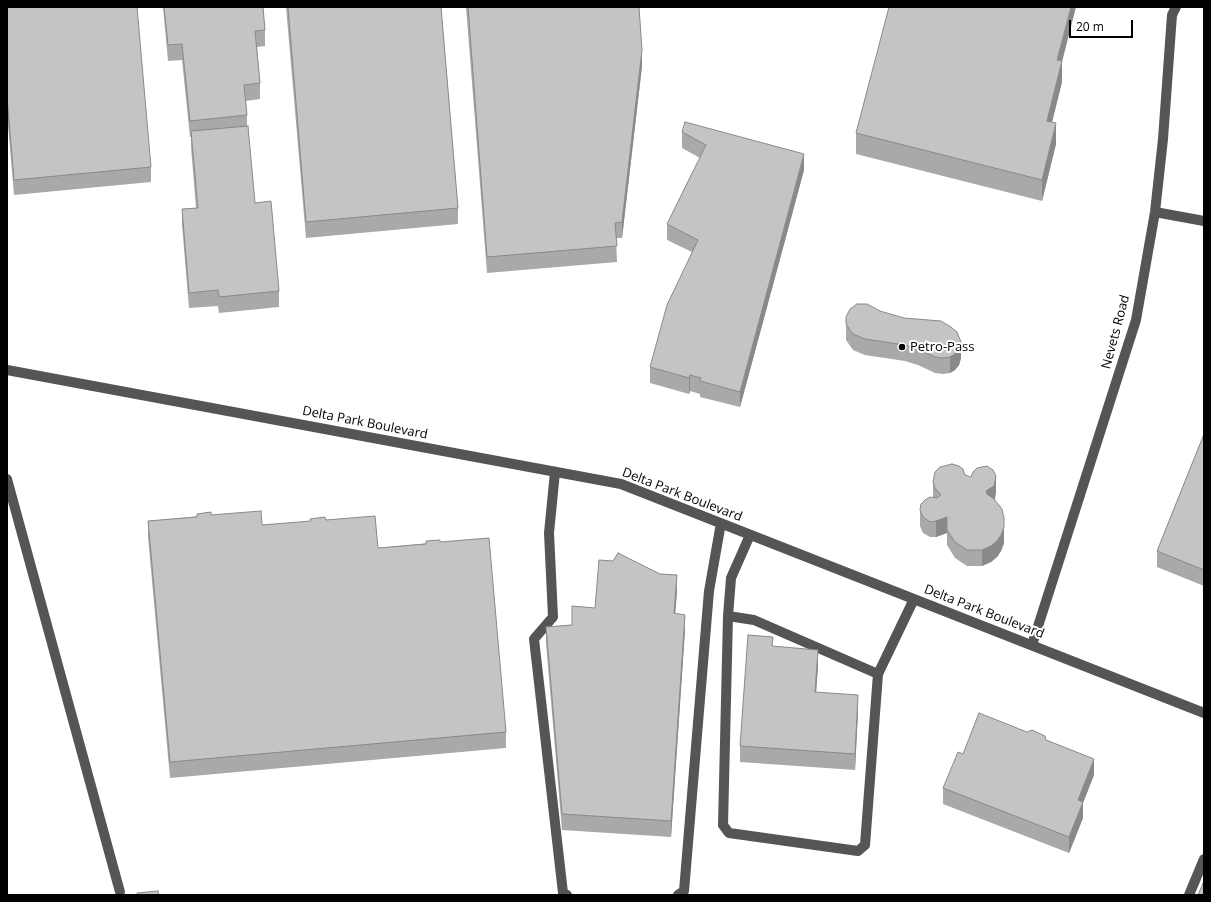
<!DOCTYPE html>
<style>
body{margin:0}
#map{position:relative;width:1211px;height:902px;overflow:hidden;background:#fff;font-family:"Open Sans",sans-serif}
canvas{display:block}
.frame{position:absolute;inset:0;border:8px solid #000;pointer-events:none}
.scale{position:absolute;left:1069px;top:20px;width:64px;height:18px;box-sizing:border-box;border:2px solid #000;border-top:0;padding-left:5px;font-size:12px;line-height:14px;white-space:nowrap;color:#000;-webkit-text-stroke:3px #fff;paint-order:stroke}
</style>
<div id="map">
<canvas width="1211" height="902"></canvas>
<div class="frame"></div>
<div class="scale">20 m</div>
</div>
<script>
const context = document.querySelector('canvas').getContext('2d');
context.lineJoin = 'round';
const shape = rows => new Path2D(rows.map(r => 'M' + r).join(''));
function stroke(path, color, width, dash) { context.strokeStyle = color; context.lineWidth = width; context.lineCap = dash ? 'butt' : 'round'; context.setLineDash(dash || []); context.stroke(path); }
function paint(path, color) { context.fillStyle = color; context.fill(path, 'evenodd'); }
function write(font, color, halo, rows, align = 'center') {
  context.font = font + ' "Open Sans",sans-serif'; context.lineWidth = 4; context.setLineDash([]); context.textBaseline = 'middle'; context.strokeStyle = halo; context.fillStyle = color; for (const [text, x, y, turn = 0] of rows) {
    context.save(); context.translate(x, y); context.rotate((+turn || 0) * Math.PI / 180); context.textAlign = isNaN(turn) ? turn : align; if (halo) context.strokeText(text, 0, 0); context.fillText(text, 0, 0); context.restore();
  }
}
stroke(shape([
 [1155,212,1204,221],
 [7,370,621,484,1204,713],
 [555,472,549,533,553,617,534,639,563,893,567,895],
 [7,479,120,892],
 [750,535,731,578,728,616,723,825,729,833,858,851,865,845,878,674,914,599],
 [728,616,754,620,878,674],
 [1032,645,1136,320,1155,212,1163,139,1172,15,1176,7],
 [678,895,684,891,709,591,721,523],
 [1189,895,1204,859]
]), '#555', 10);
paint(shape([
 [7,7,151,167,151,182,14,195,7,113],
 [163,7,263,7,265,30,265,46,257,47,260,83,260,99,246,101,247,115,247,126,255,203,279,291,279,307,219,313,218,306,189,308,182,225,182,209,196,208,191,147,191,137,190,137,182,60,168,61],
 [286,7,441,7,458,208,458,224,306,238],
 [466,7,639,7,642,66,622,238,616,238,617,262,487,273],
 [1062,62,1062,82,1052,122,1056,144,1042,201,856,154,856,133],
 [682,132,804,170,740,407,700,397,700,394,690,391,689,394,650,383,650,367,692,252,667,240,667,224,700,158,682,148],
 [880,311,961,358,959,365,955,370,950,373,943,374,935,373,918,365,905,361,865,355,853,350,846,340,846,317],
 [1204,434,1204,586,1157,567,1157,551],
 [965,475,996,492,995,499,1004,543,1001,551,997,557,991,562,982,566,967,566,955,558,947,545,947,533,936,537,930,537,923,533,920,526,920,510,933,498,933,482],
 [211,515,262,525,326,520,378,548,440,542,506,732,506,748,170,778,148,537,148,521],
 [677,591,675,613,685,630,671,837,562,830,546,643,546,627,572,625,595,608],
 [773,646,818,666,816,692,858,711,855,770,740,762,740,746],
 [1046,740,1094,775,1083,802,1083,818,1069,853,943,804,943,788,963,754]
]), '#a9a9a9');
paint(shape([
 [1071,7,1076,7,1062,62,1062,82,1047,142,1047,121,1057,60],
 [642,50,642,66,622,238,622,222],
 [1056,123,1056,144,1042,201,1042,180],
 [804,154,804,170,740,407,740,392],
 [961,342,961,358,959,365,955,370,950,373,950,357],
 [690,375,690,391,689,394,689,378],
 [996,476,996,492,994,502,986,506,986,491],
 [947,517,947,533,936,537,936,521],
 [1004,518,1004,543,1001,551,997,557,991,562,982,566,982,550],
 [677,575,677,591,674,629,674,613],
 [685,615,685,630,671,837,671,821],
 [818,650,818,666,815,708,815,692],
 [858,695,858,711,855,770,855,754],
 [1094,759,1094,775,1078,816,1078,800],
 [1083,802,1083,818,1069,853,1069,837]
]), '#898989');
const building = shape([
 [7,7,137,7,151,167,14,180,7,97,7,7],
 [164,7,263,7,265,30,255,31,260,83,244,85,247,115,190,121,182,44,168,45,164,7],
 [288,7,441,7,458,208,306,222,288,7],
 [468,7,639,7,642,50,622,222,615,223,617,246,487,257,468,7],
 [889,7,1071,7,1057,60,1062,61,1047,121,1056,123,1042,180,856,133,889,7],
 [685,122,804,154,740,392,700,381,701,378,690,375,689,378,650,367,667,305,698,240,667,224,706,145,682,132,685,122],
 [248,126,255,203,271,201,279,291,219,297,218,290,189,293,182,209,198,208,191,131,248,126],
 [857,304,867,304,880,311,904,318,941,321,951,327,957,332,961,342,959,349,955,354,950,357,943,358,935,357,918,349,905,345,865,339,853,334,846,324,846,317,850,309,857,304],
 [1204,434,1204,570,1157,551,1204,434],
 [952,464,959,466,963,469,965,475,971,477,973,472,977,468,987,466,993,470,996,476,994,486,986,491,987,494,994,499,1002,509,1004,518,1004,527,1001,535,997,541,991,546,982,550,967,550,955,542,947,530,947,517,936,521,930,522,923,517,920,510,921,504,925,500,930,497,937,498,941,495,935,488,933,482,935,472,940,467,952,464],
 [261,511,262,525,311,521,310,519,325,517,326,520,375,516,378,548,426,544,426,541,440,540,440,542,489,538,506,732,170,762,148,521,197,517,197,514,211,512,211,515,261,511],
 [618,553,660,574,677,575,674,613,685,615,671,821,562,814,546,627,572,625,572,606,595,608,599,560,613,561,618,553],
 [748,635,773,637,772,646,818,650,815,692,858,695,855,754,740,746,748,635],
 [979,713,1027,732,1032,730,1045,736,1046,740,1094,759,1078,800,1083,802,1069,837,943,788,958,752,963,754,979,713],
 [1204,881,1204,895,1198,895,1204,881],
 [158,891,159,895,137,895,137,893,158,891]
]);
paint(building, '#c4c4c4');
stroke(building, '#898989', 1);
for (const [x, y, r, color] of [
 [902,347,4,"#000"]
]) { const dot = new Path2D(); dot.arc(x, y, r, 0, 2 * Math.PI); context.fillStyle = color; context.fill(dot); stroke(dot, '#fff', 1.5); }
write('13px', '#000', '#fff', [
 ["Nevets Road",1116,332,-75],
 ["Delta Park Boulevard",365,423,11],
 ["Delta Park Boulevard",682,495,21],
 ["Delta Park Boulevard",984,612,21]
]);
write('13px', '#000', '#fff', [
 ["Petro-Pass",910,347]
], 'left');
</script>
